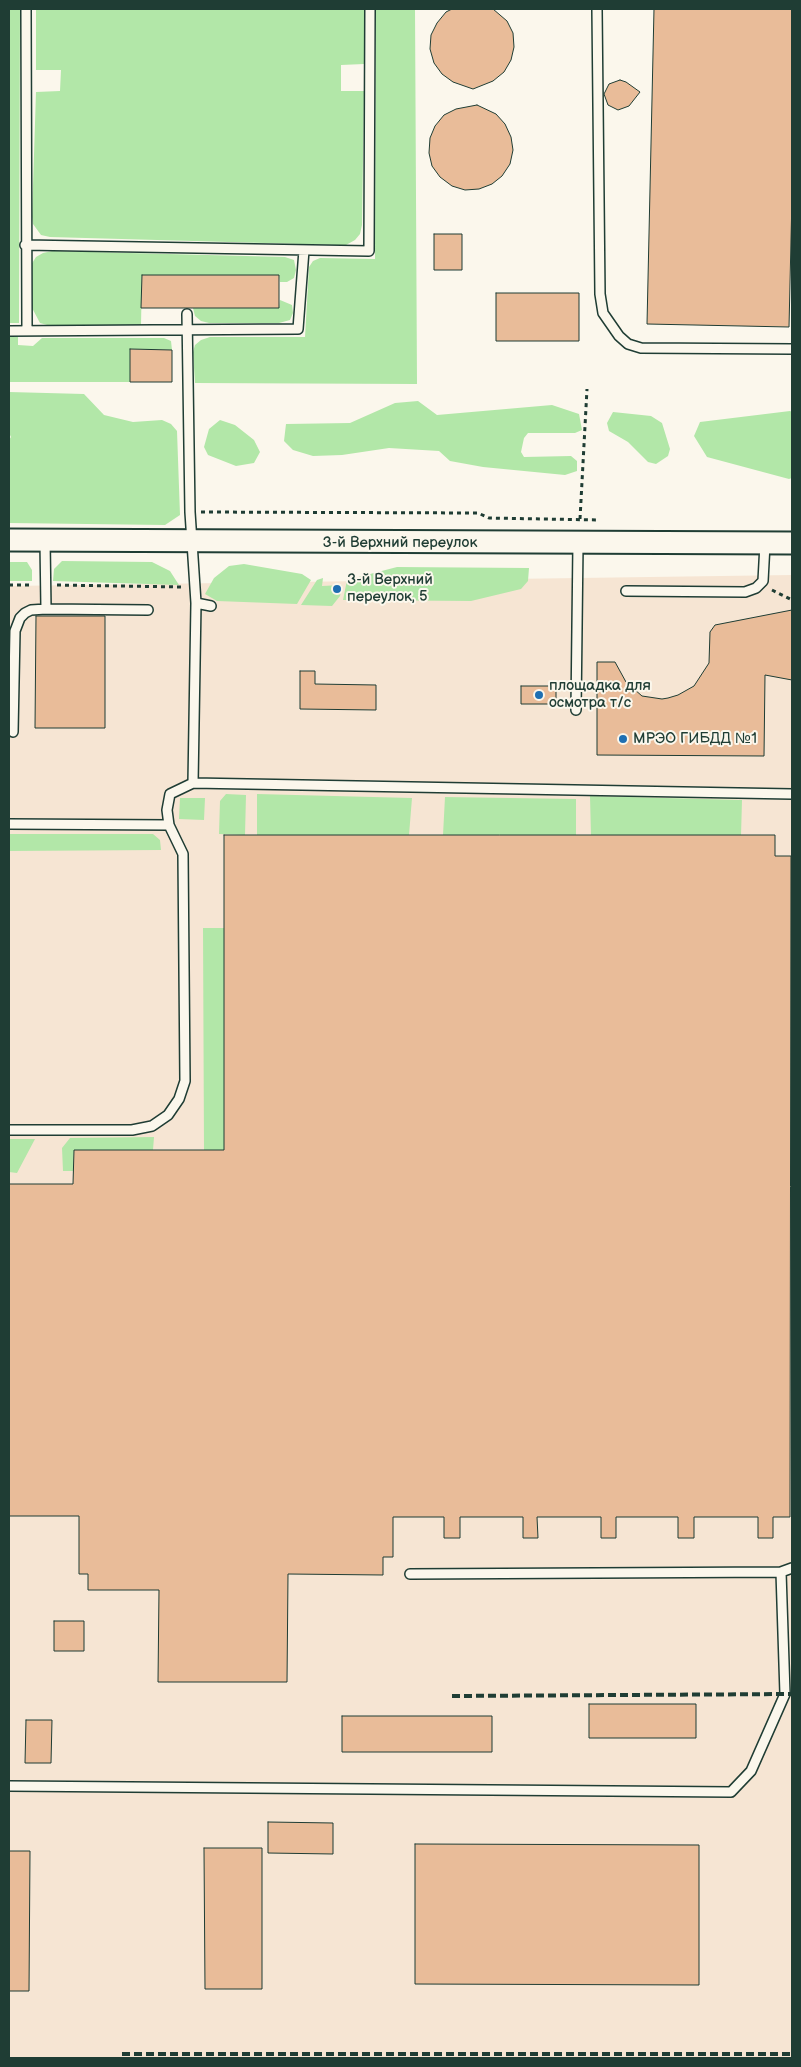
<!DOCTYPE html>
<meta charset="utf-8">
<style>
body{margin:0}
#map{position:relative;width:801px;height:2067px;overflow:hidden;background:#fbf7ec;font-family:"Balsamiq Sans",sans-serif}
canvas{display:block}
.frame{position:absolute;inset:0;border:10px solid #1f3d34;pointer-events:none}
</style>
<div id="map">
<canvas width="801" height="2067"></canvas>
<div class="frame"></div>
</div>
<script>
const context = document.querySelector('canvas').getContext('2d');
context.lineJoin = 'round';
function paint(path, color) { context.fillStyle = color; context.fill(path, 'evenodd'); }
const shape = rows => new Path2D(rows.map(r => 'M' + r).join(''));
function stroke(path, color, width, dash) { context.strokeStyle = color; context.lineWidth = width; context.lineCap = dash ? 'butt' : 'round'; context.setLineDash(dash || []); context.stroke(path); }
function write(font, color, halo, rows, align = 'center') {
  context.font = font + ' "Balsamiq Sans",sans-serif'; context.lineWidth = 4; context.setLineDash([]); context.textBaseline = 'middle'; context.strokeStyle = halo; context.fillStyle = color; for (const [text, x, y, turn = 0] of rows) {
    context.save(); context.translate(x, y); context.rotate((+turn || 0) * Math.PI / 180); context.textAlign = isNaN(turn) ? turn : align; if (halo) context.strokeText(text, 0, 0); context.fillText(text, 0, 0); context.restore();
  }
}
paint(shape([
 [792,575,792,2058,9,2058,9,586]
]), '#f6e5d3');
paint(shape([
 [9,9,20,9,19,323,9,323],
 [36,9,364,9,364,64,341,65,341,91,364,91,362,225,360,234,355,240,346,245,336,245,50,237,41,235,33,224,32,217,36,92,60,91,61,70,36,70],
 [376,9,415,9,417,384,195,383,193,352,195,345,201,340,210,337,305,337,309,267,313,261,320,258,375,259],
 [52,251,285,257,294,260,296,270,294,278,287,282,280,282,279,275,142,275,141,325,47,325,40,323,31,306,31,265,36,257,43,253],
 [280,300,292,305,293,313,290,320,279,323,209,323,201,321,195,316,193,308,279,308],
 [9,337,18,337,18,345,33,346,42,338,164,338,171,341,172,350,131,349,130,382,9,382],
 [9,392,84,394,104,415,133,422,162,420,171,424,177,431,180,515,165,525,9,523,9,440,11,437,9,433],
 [418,401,437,415,552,405,579,414,582,430,575,433,528,433,524,438,521,452,524,457,571,456,577,461,577,471,565,475,483,467,450,461,439,451,389,448,342,455,313,456,293,450,284,441,286,424,350,423,395,403],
 [790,411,792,412,792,478,789,479,707,457,694,436,700,422],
 [613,412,651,416,662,423,670,449,668,456,656,464,648,462,628,442,609,431,607,423],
 [220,420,235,425,254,440,260,452,254,463,236,466,208,455,204,447,209,429],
 [62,561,152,562,170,571,179,585,53,581,54,569],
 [9,562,27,562,32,570,32,581,9,581],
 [244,564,302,574,311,580,297,604,217,601,205,594,214,578,229,566],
 [397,567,529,568,528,581,521,589,471,601,343,600,347,580],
 [323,578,322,586,342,585,340,596,332,606,301,605,317,580],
 [226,794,246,795,245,835,219,834,220,801],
 [257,794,412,798,409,835,257,835],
 [590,796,742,800,741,836,591,835],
 [445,797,576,799,576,836,443,835],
 [180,798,205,798,204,820,179,819],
 [9,834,153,834,160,840,161,850,9,851],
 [203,928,224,928,224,1150,204,1150],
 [154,1137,153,1150,74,1150,73,1171,63,1171,62,1148,70,1138],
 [9,1139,35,1139,17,1173,9,1172]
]), '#b2e7a8');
const building = shape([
 [452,9,493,9,507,21,513,33,514,47,511,60,504,72,493,81,473,89,453,82,442,74,434,63,430,49,431,35,437,23,446,12,452,9],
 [654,9,792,9,792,197,789,327,647,324,654,9],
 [620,80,626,82,640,92,629,106,618,110,608,105,604,94,609,84,620,80],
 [477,105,496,114,505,124,511,137,513,150,510,164,502,176,492,184,479,189,465,190,452,186,440,177,432,166,429,153,430,138,435,126,444,115,456,109,477,105],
 [434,234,462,234,462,270,434,270,434,234],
 [142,275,279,275,279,308,141,308,142,275],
 [496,293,579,293,579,341,496,341,496,293],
 [130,349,172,350,172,382,130,382,130,349],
 [792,610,792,680,765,675,764,756,597,755,597,662,615,662,626,682,642,696,662,699,668,698,678,695,694,686,709,663,710,632,715,625,792,610],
 [36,616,105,616,105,728,35,728,36,616],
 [300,671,315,671,315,684,376,685,376,710,300,709,300,671],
 [521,686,556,686,556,704,521,704,521,686],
 [224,835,775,835,775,856,791,856,790,1517,773,1517,773,1538,758,1538,758,1517,694,1517,694,1538,678,1538,678,1517,616,1517,616,1538,601,1538,601,1517,537,1517,538,1538,523,1538,523,1517,460,1517,460,1538,444,1538,444,1517,393,1517,393,1557,383,1557,383,1575,288,1574,287,1682,158,1682,159,1590,88,1590,88,1574,79,1574,79,1516,9,1516,9,1184,73,1184,74,1150,224,1150,224,835],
 [54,1621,84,1621,84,1651,54,1651,54,1621],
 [589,1704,696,1704,696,1738,589,1738,589,1704],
 [342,1716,492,1716,492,1752,342,1752,342,1716],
 [26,1720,52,1720,51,1763,25,1763,26,1720],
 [268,1822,333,1823,333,1854,268,1853,268,1822],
 [415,1844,699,1845,699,1985,415,1984,415,1844],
 [204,1848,262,1848,262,1989,205,1989,204,1848],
 [9,1851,30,1851,29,1991,9,1991,9,1851]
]);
paint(building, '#e9bc99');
stroke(building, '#1f3d34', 1);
const service = shape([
 [26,9,27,331],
 [597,9,600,294,603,313,619,336,628,344,641,348,792,349],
 [25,245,369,251,370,9],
 [187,314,190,512,196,603,193,783],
 [9,331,298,329,304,250],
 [45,541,46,609,148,610],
 [626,591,745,592,756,588,763,581,765,544],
 [196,603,211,606],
 [576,710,578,544],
 [13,732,15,631,20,618,25,613,31,610,46,609],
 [9,824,169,825,167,810,170,794,193,783,792,794],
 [9,1130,132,1130,152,1126,168,1115,179,1099,185,1081,183,854,169,825],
 [410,1574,781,1572,792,1568],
 [9,1786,731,1792,751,1771,785,1694,781,1572]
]);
const tertiary = shape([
 [9,540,792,543]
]);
stroke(service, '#1f3d34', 12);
stroke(tertiary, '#1f3d34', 25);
stroke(shape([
 [201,512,478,513,489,518,599,520],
 [580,519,587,389],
 [9,585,33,585],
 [57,585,183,587],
 [772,590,792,600]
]), '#1f3d34', 3, [4, 4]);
stroke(service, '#fbf7ec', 9);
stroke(tertiary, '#fbf7ec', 21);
stroke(shape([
 [452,1696,792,1694],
 [122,2054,792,2054]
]), '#1f3d34', 4, [8, 4]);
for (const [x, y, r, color] of [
 [337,589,5,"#1f6fb2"],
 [539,695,5,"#1f6fb2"],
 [623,739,5,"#1f6fb2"]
]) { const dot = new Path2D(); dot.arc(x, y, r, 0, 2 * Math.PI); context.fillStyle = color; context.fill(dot); stroke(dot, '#fbf7ec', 2); }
write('15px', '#1f3d34', '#fbf7ec', [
 ["3-й Верхний переулок",400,543]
]);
write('15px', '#1f3d34', '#fbf7ec', [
 ["3-й Верхний",347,580],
 ["переулок, 5",347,597],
 ["площадка для",549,686],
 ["осмотра т/с",549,703],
 ["МРЭО ГИБДД №1",633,739]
], 'left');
</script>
